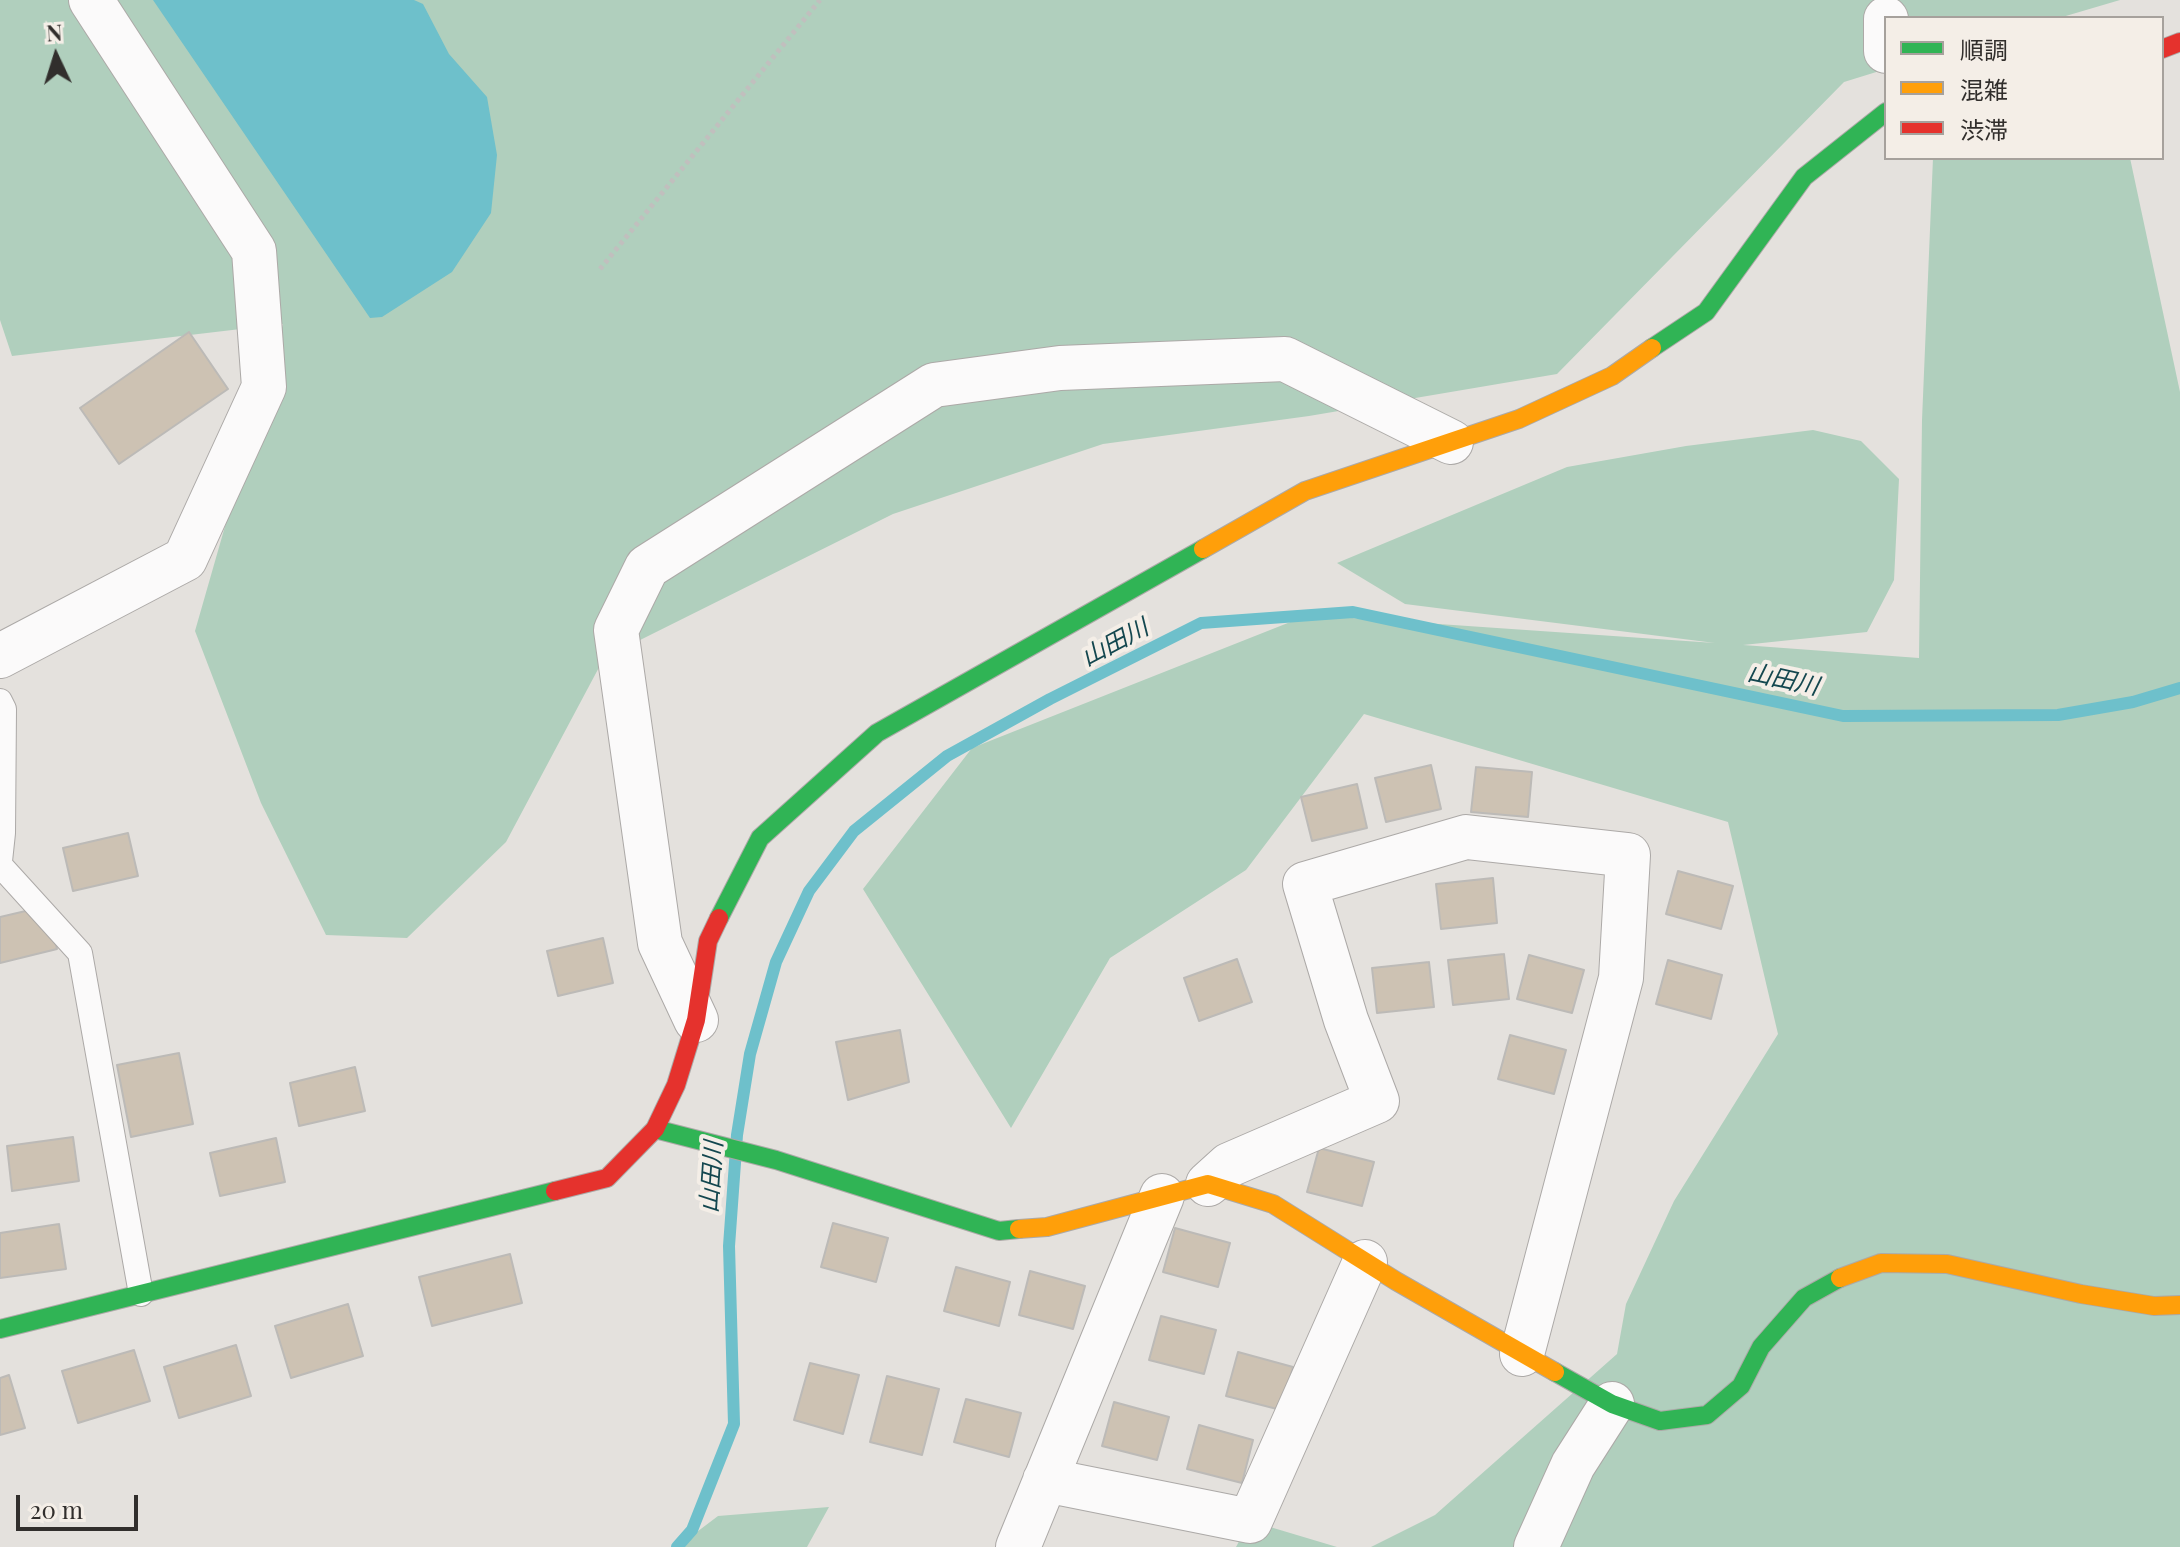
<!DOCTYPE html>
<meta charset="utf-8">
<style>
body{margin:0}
#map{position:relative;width:2180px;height:1547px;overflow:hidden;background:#e4e1dd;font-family:"Playfair Display","Noto Sans JP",serif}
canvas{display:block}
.legend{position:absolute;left:1884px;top:16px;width:280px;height:144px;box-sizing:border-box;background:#f4eee7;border:2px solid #a6a19c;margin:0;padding:10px 14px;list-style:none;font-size:24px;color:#312e2c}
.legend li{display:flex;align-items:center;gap:16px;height:40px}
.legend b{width:40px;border:2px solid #a6a19c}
.north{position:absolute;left:16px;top:16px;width:80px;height:80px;-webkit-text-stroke:6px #f4eee7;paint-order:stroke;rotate:356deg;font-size:22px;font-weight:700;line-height:32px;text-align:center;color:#312e2c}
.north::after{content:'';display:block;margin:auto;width:28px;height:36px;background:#312e2c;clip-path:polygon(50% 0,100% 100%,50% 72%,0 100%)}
.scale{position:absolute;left:16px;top:1495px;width:122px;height:36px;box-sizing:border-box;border:4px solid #312e2c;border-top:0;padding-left:10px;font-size:24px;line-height:28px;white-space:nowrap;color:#312e2c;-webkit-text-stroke:6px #f4eee7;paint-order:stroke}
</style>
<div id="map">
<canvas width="2180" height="1547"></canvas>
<ul class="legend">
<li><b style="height:10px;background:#30b455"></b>順調</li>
<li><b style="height:10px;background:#ff9f0a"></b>混雑</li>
<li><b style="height:10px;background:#e5322d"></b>渋滞</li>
</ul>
<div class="north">N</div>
<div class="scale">20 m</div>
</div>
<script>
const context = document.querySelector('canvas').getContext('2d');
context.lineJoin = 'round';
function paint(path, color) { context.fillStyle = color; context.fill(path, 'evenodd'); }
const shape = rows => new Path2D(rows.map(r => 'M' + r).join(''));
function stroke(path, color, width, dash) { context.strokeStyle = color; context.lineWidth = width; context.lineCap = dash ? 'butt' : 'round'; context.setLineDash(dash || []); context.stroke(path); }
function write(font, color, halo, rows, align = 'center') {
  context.font = font + ' "Playfair Display","Noto Sans JP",serif'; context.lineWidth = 8; context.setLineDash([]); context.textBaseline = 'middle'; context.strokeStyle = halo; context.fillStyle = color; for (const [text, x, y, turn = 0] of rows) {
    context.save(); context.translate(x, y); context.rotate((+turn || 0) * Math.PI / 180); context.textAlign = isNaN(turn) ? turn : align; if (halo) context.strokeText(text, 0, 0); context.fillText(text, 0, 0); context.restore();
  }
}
paint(shape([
 [0,0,2120,0,2059,18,1886,18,1886,69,1844,82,1557,374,1309,416,1103,444,893,514,604,658,506,842,407,938,326,935,261,803,195,631,283,324,12,356,0,320],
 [1933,158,2130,158,2180,392,2180,1547,1371,1547,1435,1515,1617,1354,1626,1304,1674,1201,1778,1034,1728,822,1364,714,1246,870,1110,958,1011,1128,863,889,972,748,1308,615,1715,643,1405,604,1337,563,1567,467,1686,446,1813,430,1861,441,1899,479,1894,580,1867,632,1743,645,1919,658,1922,420],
 [829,1507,807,1547,677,1547,718,1516],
 [1250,1521,1337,1547,1236,1547]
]), '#b0cfbd');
paint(shape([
 [153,0,414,0,423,4,449,54,487,97,497,155,491,213,452,272,382,317,370,318]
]), '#6ec0cb');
stroke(shape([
 [677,1547,692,1530,734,1424,729,1246,737,1135,750,1054,776,962,809,891,854,831,947,756,1050,699,1201,623,1353,612,1843,716,2058,715,2133,702,2180,688]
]), '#6ec0cb', 12);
const building = shape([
 [189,332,228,389,119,464,80,408,189,332],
 [1431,765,1441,809,1386,822,1375,778,1431,765],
 [1476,767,1532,772,1528,817,1471,812,1476,767],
 [1357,784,1367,828,1312,841,1301,797,1357,784],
 [128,833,138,876,73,891,63,848,128,833],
 [1678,871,1733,886,1721,929,1666,914,1678,871],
 [1493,878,1497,923,1441,929,1436,884,1493,878],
 [47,906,57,949,0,963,0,917,47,906],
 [603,938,613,983,558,996,547,951,603,938],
 [1504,954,1509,999,1453,1005,1448,960,1504,954],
 [1529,955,1584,970,1572,1013,1517,999,1529,955],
 [1237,959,1252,1002,1199,1021,1184,978,1237,959],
 [1668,960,1722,975,1711,1019,1656,1004,1668,960],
 [1429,962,1434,1007,1377,1013,1372,968,1429,962],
 [900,1030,909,1082,848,1100,836,1042,900,1030],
 [1510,1035,1566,1050,1554,1094,1498,1079,1510,1035],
 [179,1053,193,1124,131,1137,117,1065,179,1053],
 [355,1067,365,1111,299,1126,290,1083,355,1067],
 [73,1137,79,1181,12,1191,7,1146,73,1137],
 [276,1138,285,1182,220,1196,210,1153,276,1138],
 [1319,1148,1374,1162,1362,1206,1307,1192,1319,1148],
 [833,1223,888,1238,876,1282,821,1267,833,1223],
 [59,1224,66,1269,0,1278,0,1233,59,1224],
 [1175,1228,1230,1243,1218,1287,1163,1272,1175,1228],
 [510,1254,522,1303,432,1326,419,1277,510,1254],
 [956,1267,1010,1282,999,1326,944,1311,956,1267],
 [1030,1271,1085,1286,1073,1329,1019,1315,1030,1271],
 [348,1304,363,1356,291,1378,275,1326,348,1304],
 [1161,1316,1216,1330,1204,1374,1149,1360,1161,1316],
 [236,1345,251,1396,179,1418,164,1367,236,1345],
 [134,1350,150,1401,78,1423,62,1371,134,1350],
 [1238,1352,1293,1367,1281,1410,1226,1396,1238,1352],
 [810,1363,859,1375,843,1434,794,1420,810,1363],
 [9,1375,25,1428,0,1435,0,1378,9,1375],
 [887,1376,939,1389,922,1455,870,1442,887,1376],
 [966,1399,1021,1413,1009,1457,954,1442,966,1399],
 [1114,1402,1169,1417,1157,1460,1102,1446,1114,1402],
 [1199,1425,1253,1440,1242,1483,1187,1469,1199,1425]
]);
paint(building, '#cdc2b3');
stroke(building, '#bcbab7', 2);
const lane = shape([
 [0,701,4,709,3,833,0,861],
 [0,865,80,953,141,1294]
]);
const street = shape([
 [1886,19,1886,51],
 [0,656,185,559,264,387,254,251,91,0],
 [696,1020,660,943,616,630,647,567,934,385,1060,368,1285,359,1451,442],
 [1208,1184,1229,1165,1377,1101,1346,1020,1305,884,1466,837,1628,855,1621,978,1522,1354],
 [1045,1480,1250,1521,1365,1262],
 [1018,1547,1162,1196],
 [1536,1547,1573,1465,1612,1404]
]);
const fast = shape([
 [1652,348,1706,312,1804,177,1886,112],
 [719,918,760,838,877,733,1203,549],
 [655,1129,776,1160,999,1231,1019,1229],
 [0,1329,555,1191],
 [1555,1372,1612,1404,1660,1421,1707,1415,1741,1386,1761,1347,1804,1298,1840,1278]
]);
const slow = shape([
 [1203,549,1305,491,1519,419,1612,376,1652,348],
 [1019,1229,1047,1227,1208,1184,1273,1204,1396,1281,1555,1372],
 [1840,1278,1881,1263,1947,1264,2081,1294,2154,1306,2180,1305]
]);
const jam = shape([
 [2162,49,2180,42],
 [555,1191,607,1178,655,1129,676,1085,696,1020,708,941,719,918]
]);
stroke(lane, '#aca9a7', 26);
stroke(street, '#aca9a7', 46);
stroke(fast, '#aca9a7', 20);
stroke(slow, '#aca9a7', 20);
stroke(jam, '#aca9a7', 20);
stroke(shape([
 [600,269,820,0]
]), '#c1bfbe', 5, [4, 4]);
stroke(lane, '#fbfafa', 24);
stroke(street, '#fbfafa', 44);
stroke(fast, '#30b455', 18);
stroke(slow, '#ff9f0a', 18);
stroke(jam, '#e5322d', 18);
write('italic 24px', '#14474f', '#f4eee7', [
 ["山田川",1115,643,-28],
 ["山田川",1783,680,12],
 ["山田川",712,1177,-86]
]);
</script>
